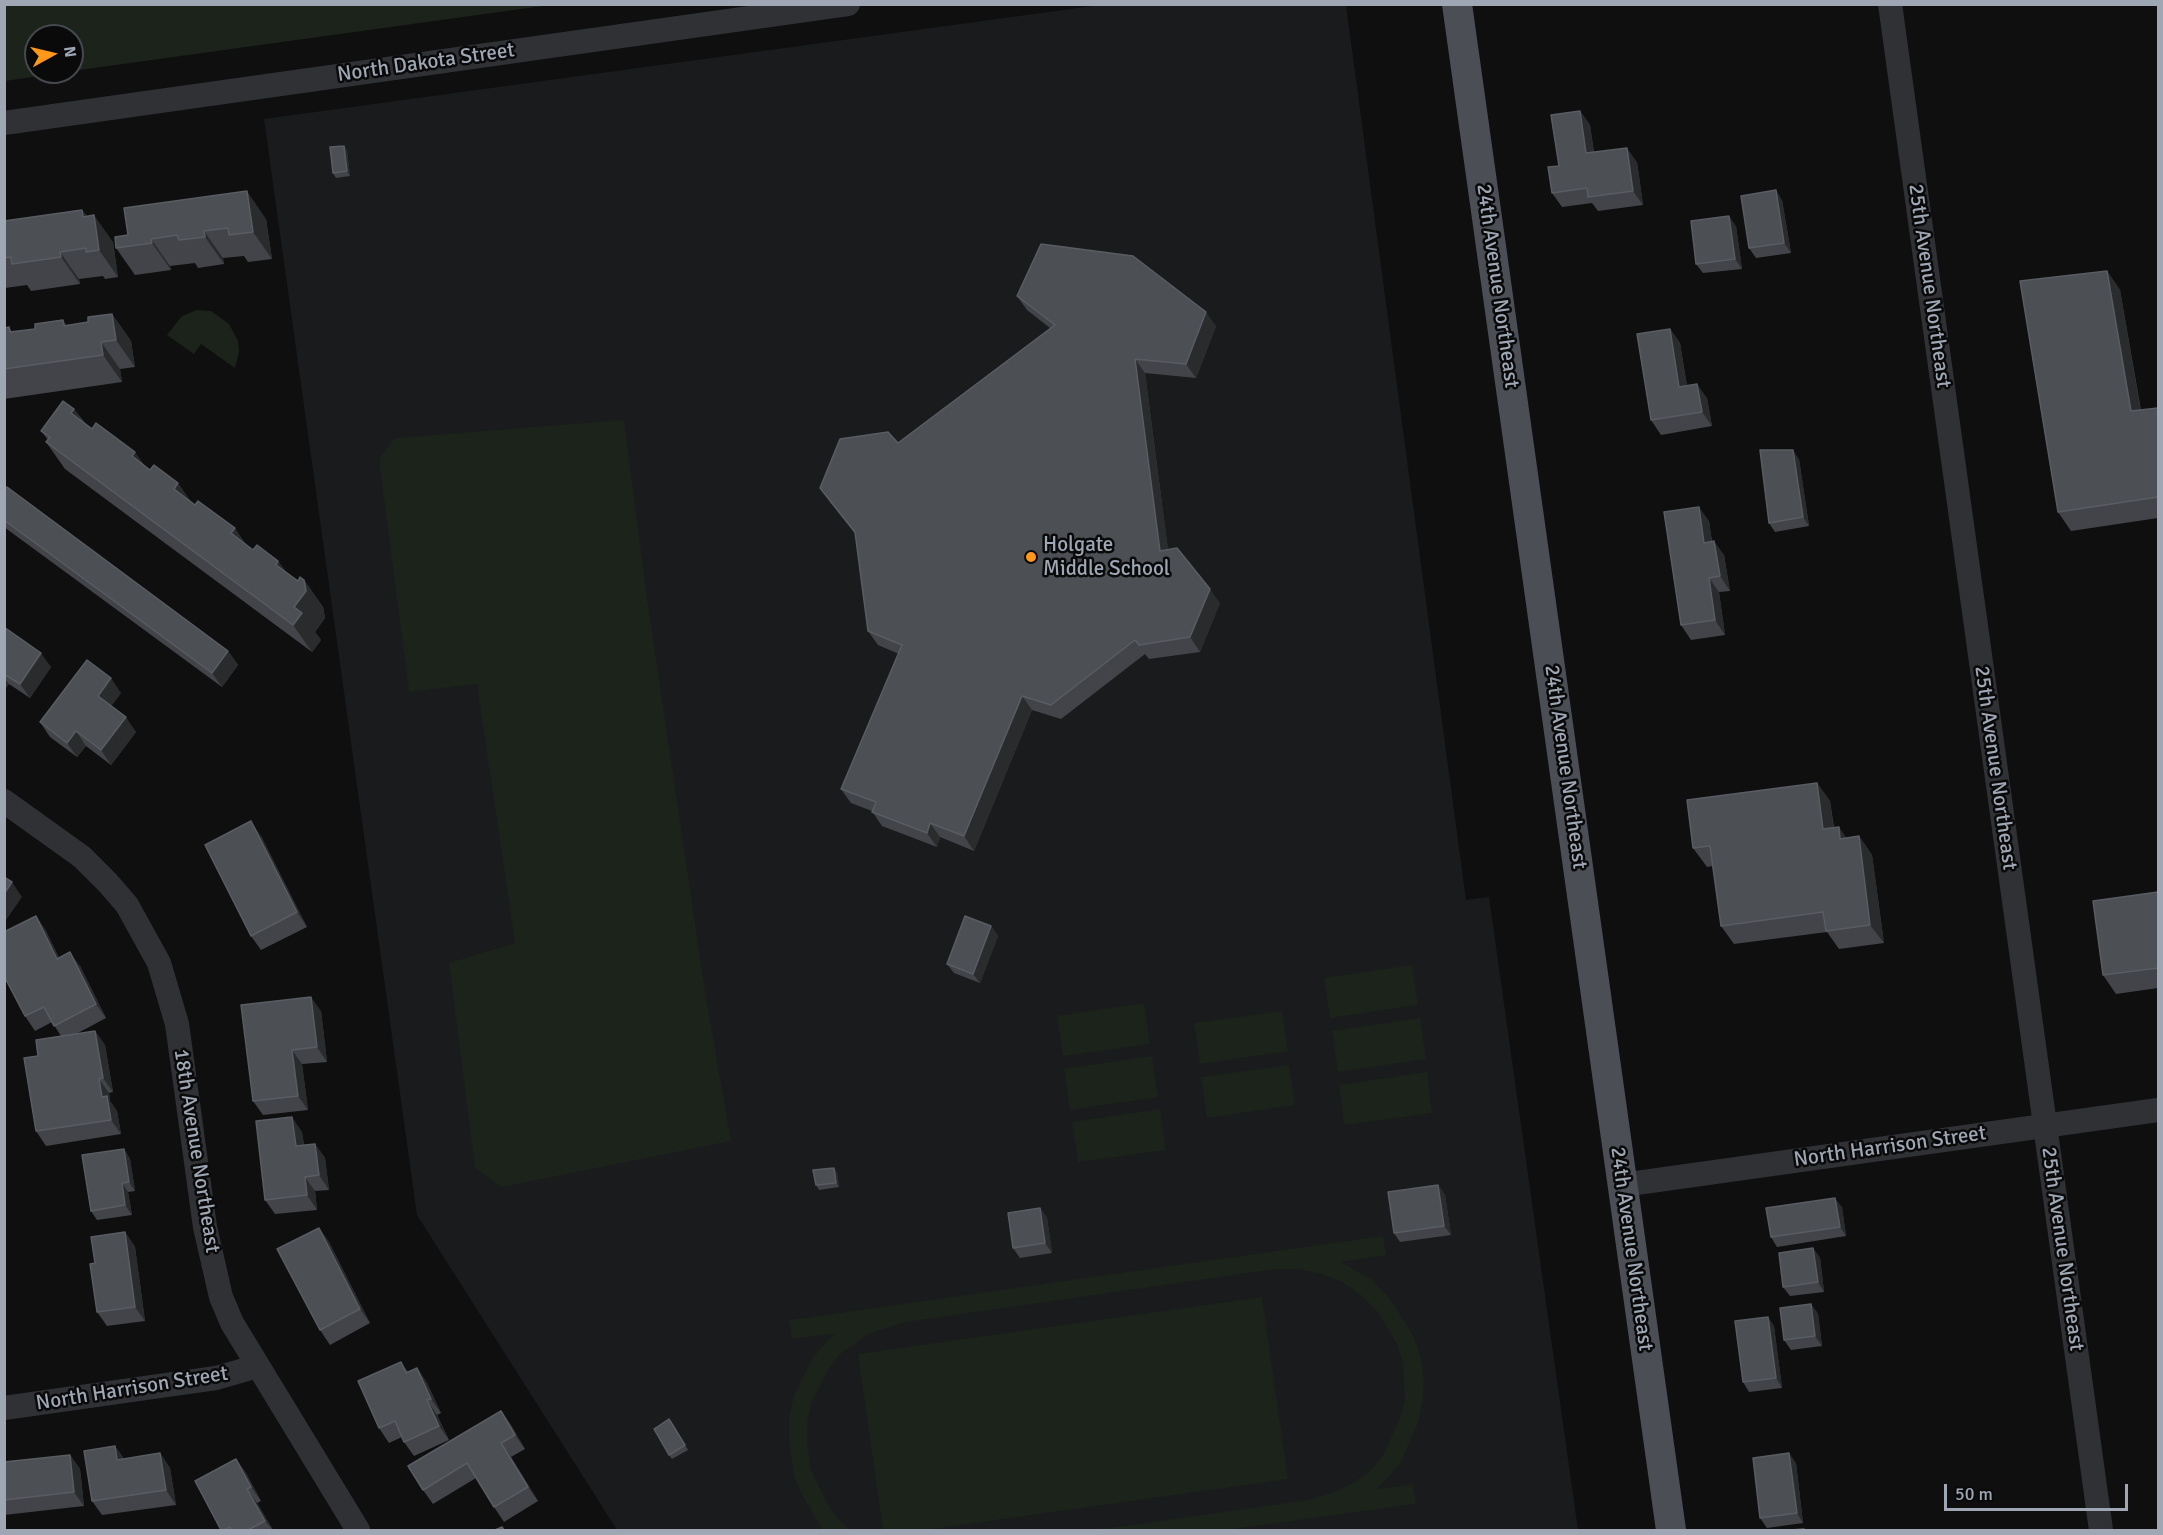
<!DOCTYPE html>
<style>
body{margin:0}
#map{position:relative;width:2163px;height:1535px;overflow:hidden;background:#0f0f10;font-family:Signika,sans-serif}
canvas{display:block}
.frame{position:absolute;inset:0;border:6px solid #9ea7b3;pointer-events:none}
.north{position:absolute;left:24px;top:24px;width:60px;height:60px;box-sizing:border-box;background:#0a0a0b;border:2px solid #45494e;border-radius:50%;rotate:82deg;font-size:16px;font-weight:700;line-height:24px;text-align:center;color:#9ea7b3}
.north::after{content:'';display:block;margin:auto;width:21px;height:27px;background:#ff9718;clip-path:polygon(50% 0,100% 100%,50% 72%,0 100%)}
.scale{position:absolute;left:1944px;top:1484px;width:184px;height:27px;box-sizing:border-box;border:3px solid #9ea7b3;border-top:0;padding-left:8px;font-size:18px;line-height:21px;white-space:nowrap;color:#9ea7b3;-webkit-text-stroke:4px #0a0a0b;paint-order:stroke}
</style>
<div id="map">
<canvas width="2163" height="1535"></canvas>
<div class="frame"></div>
<div class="north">N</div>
<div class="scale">50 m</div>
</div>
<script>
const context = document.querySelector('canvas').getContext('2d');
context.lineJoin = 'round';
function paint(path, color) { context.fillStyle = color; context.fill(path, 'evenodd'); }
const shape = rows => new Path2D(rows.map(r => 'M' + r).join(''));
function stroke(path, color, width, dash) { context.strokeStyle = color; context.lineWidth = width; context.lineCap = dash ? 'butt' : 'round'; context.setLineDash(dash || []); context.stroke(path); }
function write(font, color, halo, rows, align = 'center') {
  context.font = font + ' Signika,sans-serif'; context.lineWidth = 5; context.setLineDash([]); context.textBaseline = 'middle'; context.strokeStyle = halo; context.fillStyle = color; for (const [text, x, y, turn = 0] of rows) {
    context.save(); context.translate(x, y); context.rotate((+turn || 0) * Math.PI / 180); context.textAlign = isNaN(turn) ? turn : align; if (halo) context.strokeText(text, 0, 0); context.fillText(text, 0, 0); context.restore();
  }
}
paint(shape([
 [1100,5,1346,5,1466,900,1489,897,1578,1530,617,1530,417,1215,264,119]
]), '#1a1b1d');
paint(shape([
 [4,5,5,4,550,5,72,71,72,36,36,36,36,72,67,72,5,81],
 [197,310,211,311,229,324,238,341,239,352,235,368,201,344,194,354,167,335,182,316],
 [624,420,646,591,705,991,731,1141,502,1187,475,1168,449,963,515,943,477,684,409,692,379,459,395,438],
 [1412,965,1418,1005,1330,1018,1324,978],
 [1144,1003,1150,1044,1063,1056,1057,1016],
 [1282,1011,1288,1051,1200,1064,1194,1023],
 [1420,1018,1426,1059,1338,1072,1332,1031],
 [1152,1056,1158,1097,1070,1110,1064,1069],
 [1289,1065,1295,1105,1207,1118,1201,1077],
 [1427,1072,1432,1113,1344,1125,1339,1085],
 [1160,1109,1166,1150,1078,1162,1072,1122],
 [1383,1236,1386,1255,1341,1262,1372,1280,1391,1300,1414,1337,1421,1358,1424,1380,1423,1401,1418,1423,1400,1464,1377,1489,1413,1484,1416,1504,1225,1530,1095,1530,1309,1500,1337,1491,1355,1482,1372,1469,1384,1454,1400,1418,1405,1399,1403,1363,1397,1344,1377,1311,1360,1294,1342,1282,1322,1274,1298,1269,1276,1269,906,1322,870,1333,840,1354,828,1370,812,1401,808,1418,807,1440,811,1470,827,1503,837,1518,850,1530,823,1530,801,1493,794,1476,789,1440,789,1416,794,1396,812,1359,827,1341,837,1333,792,1339,789,1320],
 [1262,1297,1288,1479,925,1530,883,1530,858,1354]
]), '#1b231b');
stroke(shape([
 [1890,4,2101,1530],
 [4,123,848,4],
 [4,801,82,857,108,883,127,905,159,963,177,1024,205,1227,221,1297,232,1323,358,1530],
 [1622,1185,2158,1110],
 [4,1408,216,1378,258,1366]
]), '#2f3135', 24);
stroke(shape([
 [1457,4,1671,1530]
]), '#4b4e55', 30);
paint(shape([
 [1580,111,1590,125,1594,152,1637,162,1643,205,1598,211,1592,203,1562,207,1552,193,1559,166],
 [344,146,347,150,350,176,336,178,333,173],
 [1782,200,1791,253,1756,258,1749,248],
 [82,210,87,216,113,242,118,277,105,279,103,276,79,279,80,284,31,291,27,285,5,288,6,293,4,293,4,221],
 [266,219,272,259,248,262,244,256,223,258,224,264,198,268,195,263,170,266,171,270,135,275,116,248,115,237],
 [1736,226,1742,269,1703,273,1696,264],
 [2107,271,2120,290,2141,410,2158,408,2158,518,2071,531,2058,512],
 [1017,296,1216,326,1196,378,1145,373,1168,550,1220,603,1200,652,1149,659,1145,654,1061,719,1032,710,974,851,940,837,937,847,882,826,872,811,851,803,841,789,899,654,878,645,868,631,856,535,830,502,820,488,898,443,1050,328,1027,310],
 [112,314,131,341,135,367,120,369,122,382,4,399,4,328,9,327,12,332,35,329,63,320,66,325,88,322],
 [1670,329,1680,343,1687,386,1707,398,1712,426,1661,435,1651,420],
 [74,409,85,423,145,466,253,550,278,561,286,572,298,581,304,580,323,607,325,618,315,632,321,640,312,652,65,469,46,442,48,440,41,431],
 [1799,459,1809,526,1775,532,1769,523],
 [4,491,228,651,238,665,222,687,4,527],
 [1709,521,1712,541,1724,555,1730,591,1719,592,1725,635,1691,640,1681,625],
 [4,627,51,667,30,698,9,684,4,690],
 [121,693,111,706,136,732,111,765,86,746,77,757,50,737,40,722],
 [1817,783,1830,801,1834,827,1846,838,1859,836,1872,855,1884,943,1839,949,1827,932,1734,944,1721,926,1713,866,1707,867,1693,848],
 [261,836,307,927,261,950,251,936],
 [2158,892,2158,988,2116,994,2103,975],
 [36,916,46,931,59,958,80,966,106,1018,76,1034,95,1031,105,1045,113,1092,109,1093,110,1101,117,1111,121,1134,46,1146,36,1131,38,1056,61,1036,52,1022,35,1031,25,1016],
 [991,926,998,936,980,983,954,973,947,964],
 [321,1011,327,1062,302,1064,308,1110,263,1115,253,1101],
 [302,1132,304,1145,315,1144,325,1158,329,1190,315,1191,317,1210,275,1214,265,1200],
 [124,1149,130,1159,135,1191,128,1192,132,1215,97,1220,91,1211],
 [837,1172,839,1187,819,1190,816,1185],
 [1438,1185,1445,1195,1451,1235,1400,1242,1394,1233],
 [1842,1207,1846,1236,1777,1247,1771,1237],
 [1040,1208,1047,1218,1052,1253,1020,1258,1013,1248],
 [319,1228,329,1242,370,1323,330,1345,320,1330],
 [125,1232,135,1247,145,1321,107,1326,97,1312,95,1263],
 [1813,1248,1820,1258,1824,1292,1790,1296,1783,1287],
 [1811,1304,1818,1314,1822,1346,1791,1350,1784,1340],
 [1774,1326,1782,1388,1749,1392,1743,1382],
 [401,1362,408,1372,417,1368,427,1383,441,1413,437,1415,449,1440,414,1456,404,1442,402,1437,389,1443,379,1428],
 [501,1411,511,1425,525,1449,511,1457,538,1501,504,1522,494,1507,476,1478,433,1504,423,1490],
 [673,1424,688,1450,672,1459,669,1455],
 [115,1446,124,1459,160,1453,170,1468,176,1505,102,1515,92,1501],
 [70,1455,80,1469,84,1506,4,1515,4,1462],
 [236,1459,246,1473,261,1501,257,1503,273,1530,221,1530],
 [1796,1463,1803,1523,1767,1528,1760,1518]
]), '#424449');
paint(shape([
 [1580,111,1590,125,1596,168,1586,153],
 [344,146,347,150,350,176,347,171],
 [1627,148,1637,162,1643,205,1633,191],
 [1776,190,1782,200,1791,253,1784,243],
 [247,191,266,219,272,259,253,232],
 [82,210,96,228,94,215,113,242,118,277,99,250,83,217],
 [1729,216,1736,226,1742,269,1735,259],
 [204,231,223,258,224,264,205,237],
 [151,239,170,266,171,270,152,243],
 [60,252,79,279,80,284,61,257],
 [2107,271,2120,290,2144,430,2131,411],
 [1206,312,1216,326,1196,378,1186,364],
 [112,314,131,341,135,367,116,340],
 [1670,329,1680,343,1689,401,1679,387],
 [101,342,120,369,122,382,103,355],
 [1135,359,1145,373,1170,565,1160,551],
 [1697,384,1707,398,1712,426,1702,412],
 [74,409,93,436,71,413],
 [1793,450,1799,459,1809,526,1803,517],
 [135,452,154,479,132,456],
 [178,483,197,510,174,489],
 [1699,507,1709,521,1714,557,1704,543],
 [235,528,254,556,231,533],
 [1714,541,1724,555,1730,591,1720,576],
 [278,561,297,589,276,565],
 [1709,578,1719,592,1725,635,1715,620],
 [304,580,323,607,325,618,315,632,321,640,312,652,293,625,294,607],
 [1210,589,1220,603,1200,652,1190,637],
 [228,651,238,665,222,687,212,673],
 [41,653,51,667,30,698,20,684],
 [4,678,9,684,4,690],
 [111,678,121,693,108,710,98,696],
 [1022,696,1032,710,974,851,964,836],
 [126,717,136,732,111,765,101,750],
 [76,731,86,746,77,757,67,743],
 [1817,783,1830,801,1836,848,1823,829],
 [251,821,261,836,307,927,297,912],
 [930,823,940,837,937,847,927,833],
 [1839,827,1852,846,1840,839],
 [1859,836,1872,855,1884,943,1870,925],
 [12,882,22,897,4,923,4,894],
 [36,916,46,931,67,973,57,959],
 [991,926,998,936,980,983,973,974],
 [70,952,80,966,106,1018,96,1004],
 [311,997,321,1011,327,1062,317,1047],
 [95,1031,105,1045,113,1092,103,1078],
 [292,1050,302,1064,308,1110,298,1096],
 [99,1079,109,1093,110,1101,117,1111,121,1134,111,1120,102,1097],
 [292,1117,302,1132,306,1160,296,1146],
 [315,1144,325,1158,329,1190,319,1175],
 [124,1149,130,1159,135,1191,129,1182],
 [834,1168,837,1172,839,1187,836,1183],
 [305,1177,315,1191,317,1210,307,1195],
 [122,1183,128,1192,132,1215,125,1205],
 [1438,1185,1445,1195,1451,1235,1444,1226],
 [1835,1198,1842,1207,1846,1236,1840,1227],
 [1040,1208,1047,1218,1052,1253,1045,1243],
 [319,1228,329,1242,370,1323,360,1309],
 [125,1232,135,1247,145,1321,135,1307],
 [1813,1248,1820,1258,1824,1292,1818,1282],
 [1811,1304,1818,1314,1822,1346,1815,1336],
 [1768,1317,1774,1326,1782,1388,1776,1378],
 [417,1368,427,1383,441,1413,431,1399],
 [427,1400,437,1415,449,1440,439,1426],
 [501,1411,511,1425,525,1449,515,1435],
 [501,1443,511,1457,538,1501,528,1487],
 [115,1446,125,1461,117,1460],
 [160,1453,170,1468,176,1505,166,1490],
 [1789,1453,1796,1463,1803,1523,1797,1513],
 [70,1455,80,1469,84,1506,74,1492],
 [236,1459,246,1473,261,1501,251,1487],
 [247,1489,257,1503,273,1530,265,1521]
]), '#292b2d');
const building = shape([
 [1580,111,1586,153,1627,148,1633,191,1588,197,1587,188,1552,193,1548,167,1559,166,1551,115,1580,111],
 [344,146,347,171,333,173,330,147,344,146],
 [1776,190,1784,243,1749,248,1741,196,1776,190],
 [247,191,253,232,229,235,228,228,204,231,205,237,179,240,177,235,151,239,152,243,116,248,115,237,128,235,124,208,247,191],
 [82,210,83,217,94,215,99,250,86,252,86,248,60,252,61,257,12,264,11,257,4,258,4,221,82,210],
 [1729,216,1735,259,1696,264,1691,221,1729,216],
 [1041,244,1133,256,1206,312,1186,364,1135,359,1160,551,1177,548,1210,589,1190,637,1139,645,1135,640,1051,705,1022,696,964,836,930,823,927,833,872,812,876,802,841,789,902,645,868,631,855,532,820,488,840,439,888,432,898,443,1055,325,1017,296,1041,244],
 [2107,271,2131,411,2158,408,2158,497,2058,512,2020,281,2107,271],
 [112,314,116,340,101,342,103,355,4,369,4,328,9,327,10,332,35,329,35,324,63,320,64,326,88,322,88,317,112,314],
 [1670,329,1679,387,1697,384,1702,412,1651,420,1637,334,1670,329],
 [63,401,74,409,71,413,92,429,96,423,135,452,132,456,150,470,154,465,178,483,174,489,195,505,198,501,235,528,231,533,253,550,257,545,278,561,276,565,298,581,300,577,304,580,306,591,294,607,302,613,293,625,46,442,50,437,41,431,63,401],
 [1760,450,1793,450,1803,517,1769,523,1760,450],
 [7,487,228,651,212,673,4,520,4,491,7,487],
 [1699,507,1704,543,1714,541,1720,576,1709,578,1715,620,1681,625,1664,512,1699,507],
 [4,627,41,653,20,684,4,674,4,627],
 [87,660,111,678,98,696,126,717,101,750,76,731,67,743,40,722,87,660],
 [1817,783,1823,829,1839,827,1840,839,1859,836,1870,925,1826,931,1823,912,1721,926,1710,846,1693,848,1687,800,1817,783],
 [251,821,297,912,251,936,205,845,251,821],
 [4,877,12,882,4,894,4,877],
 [2158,892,2158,968,2103,975,2093,901,2158,892],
 [36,916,57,959,70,952,96,1004,54,1026,44,1007,25,1016,4,976,4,932,36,916],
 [965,916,991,926,973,974,947,964,965,916],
 [311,997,317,1047,292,1050,298,1096,253,1101,241,1005,311,997],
 [95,1031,103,1078,99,1079,102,1097,107,1096,111,1120,36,1131,24,1058,38,1056,36,1040,95,1031],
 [292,1117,296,1146,315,1144,319,1175,305,1177,307,1195,265,1200,256,1121,292,1117],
 [124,1149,129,1182,122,1183,125,1205,91,1211,82,1155,124,1149],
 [834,1168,836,1183,816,1185,813,1170,834,1168],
 [1438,1185,1444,1226,1394,1233,1388,1192,1438,1185],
 [1835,1198,1840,1227,1771,1237,1766,1208,1835,1198],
 [1040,1208,1045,1243,1013,1248,1008,1213,1040,1208],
 [319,1228,360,1309,320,1330,277,1249,319,1228],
 [125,1232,135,1307,97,1312,90,1264,95,1263,91,1237,125,1232],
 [1813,1248,1818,1282,1783,1287,1779,1253,1813,1248],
 [1811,1304,1815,1336,1784,1340,1780,1308,1811,1304],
 [1768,1317,1776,1378,1743,1382,1735,1321,1768,1317],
 [401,1362,406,1373,417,1368,431,1399,427,1400,439,1426,404,1442,395,1421,379,1428,358,1381,401,1362],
 [501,1411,515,1435,501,1443,528,1487,494,1507,467,1463,423,1490,408,1466,501,1411],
 [669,1419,685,1445,669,1455,654,1429,669,1419],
 [115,1446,117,1460,160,1453,166,1490,92,1501,84,1451,115,1446],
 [1789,1453,1797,1513,1760,1518,1753,1458,1789,1453],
 [70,1455,74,1492,4,1500,4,1462,70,1455],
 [236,1459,251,1487,247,1489,265,1521,248,1530,231,1530,230,1527,224,1530,221,1530,195,1481,236,1459],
 [502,1527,504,1530,495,1530,502,1527],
 [1804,1529,1804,1530,1791,1530,1804,1529]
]);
paint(building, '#4c4f54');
stroke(building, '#595d63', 1.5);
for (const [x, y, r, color] of [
 [1031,557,6,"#ff9718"]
]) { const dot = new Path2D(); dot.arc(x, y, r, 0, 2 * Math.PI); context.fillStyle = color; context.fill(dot); stroke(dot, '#0a0a0b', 2); }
write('21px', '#9ea7b3', '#0a0a0b', [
 ["North Dakota Street",426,63,-8],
 ["24th Avenue Northeast",1497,286,82],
 ["25th Avenue Northeast",1929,286,82],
 ["24th Avenue Northeast",1565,767,82],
 ["25th Avenue Northeast",1995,768,82],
 ["North Harrison Street",1890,1147,-8],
 ["18th Avenue Northeast",196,1151,81],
 ["24th Avenue Northeast",1631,1249,82],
 ["25th Avenue Northeast",2062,1249,82],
 ["North Harrison Street",132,1389,-9]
]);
write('21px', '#9ea7b3', '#0a0a0b', [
 ["Holgate",1043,545],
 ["Middle School",1043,569]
], 'left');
</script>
